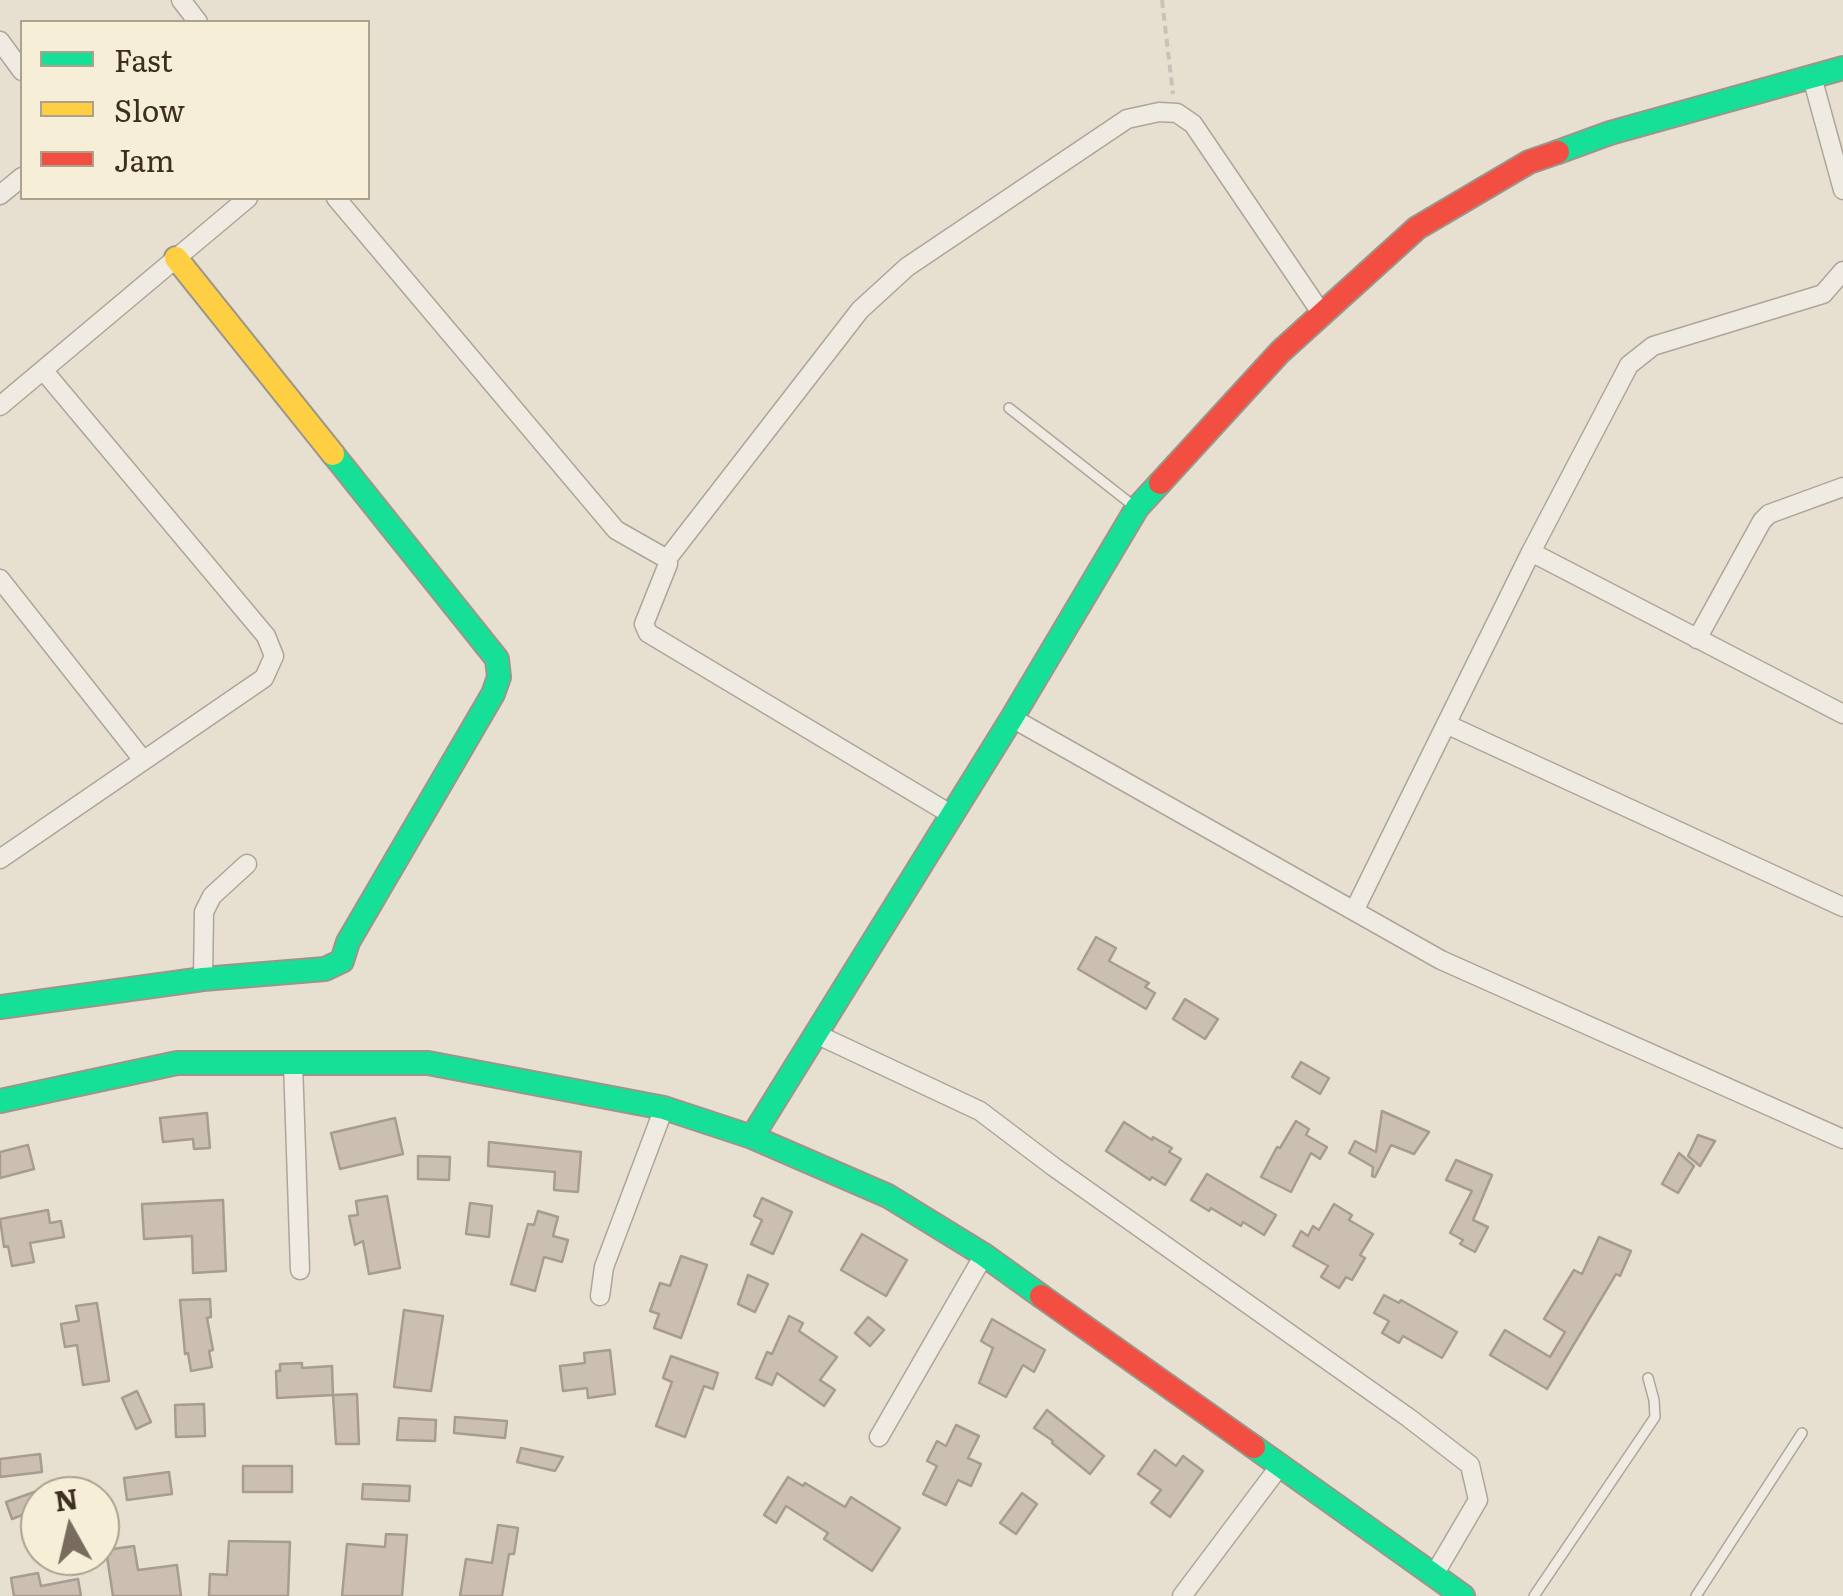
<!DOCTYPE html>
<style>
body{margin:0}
#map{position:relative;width:1843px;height:1596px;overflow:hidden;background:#e7e0d1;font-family:Literata,serif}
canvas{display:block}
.legend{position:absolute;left:20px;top:20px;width:350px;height:180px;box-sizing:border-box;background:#f7eed8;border:2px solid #ada18e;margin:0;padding:12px 18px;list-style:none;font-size:30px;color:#3d2e20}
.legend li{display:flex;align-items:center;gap:20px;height:50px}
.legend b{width:50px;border:2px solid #ada18e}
.north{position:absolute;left:20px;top:1476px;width:100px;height:100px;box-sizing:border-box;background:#f7eed8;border:2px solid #ada18e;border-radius:50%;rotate:352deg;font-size:28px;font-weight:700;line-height:40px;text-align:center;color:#3d2e20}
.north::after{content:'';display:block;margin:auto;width:35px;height:45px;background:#786c5e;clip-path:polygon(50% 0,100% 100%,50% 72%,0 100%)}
</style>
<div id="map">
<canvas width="1843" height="1596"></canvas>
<ul class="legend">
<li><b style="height:12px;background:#16e098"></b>Fast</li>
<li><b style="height:12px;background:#ffcf43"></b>Slow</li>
<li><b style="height:12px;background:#f24e42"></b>Jam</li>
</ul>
<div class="north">N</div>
</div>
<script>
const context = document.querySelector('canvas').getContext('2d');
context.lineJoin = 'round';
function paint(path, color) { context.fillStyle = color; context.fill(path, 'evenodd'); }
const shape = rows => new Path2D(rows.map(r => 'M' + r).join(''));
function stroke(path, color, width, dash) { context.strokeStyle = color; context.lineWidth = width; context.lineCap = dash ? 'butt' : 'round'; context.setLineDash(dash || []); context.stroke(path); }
const building = shape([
 [1096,937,1116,948,1109,961,1149,983,1145,987,1155,993,1146,1009,1078,969,1096,937],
 [1185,999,1218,1019,1205,1039,1173,1019,1185,999],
 [1301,1062,1329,1078,1320,1094,1292,1077,1301,1062],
 [1382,1111,1429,1132,1414,1154,1391,1145,1375,1177,1372,1176,1373,1167,1349,1153,1355,1141,1376,1152,1382,1111],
 [207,1113,210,1148,194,1149,193,1139,163,1142,160,1118,207,1113],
 [395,1118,403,1154,340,1169,331,1133,395,1118],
 [1296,1121,1309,1129,1306,1135,1327,1147,1320,1159,1311,1153,1291,1192,1261,1177,1277,1147,1280,1148,1296,1121],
 [1124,1122,1152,1140,1153,1137,1172,1148,1169,1152,1181,1159,1165,1185,1152,1177,1150,1180,1106,1151,1124,1122],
 [1698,1135,1715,1141,1700,1166,1688,1156,1698,1135],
 [489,1142,581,1152,578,1192,554,1190,555,1172,488,1166,489,1142],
 [28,1145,34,1169,0,1178,0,1152,28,1145],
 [1679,1153,1694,1166,1678,1193,1662,1184,1679,1153],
 [418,1156,450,1157,449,1180,418,1179,418,1156],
 [1456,1160,1492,1175,1473,1220,1488,1227,1475,1252,1460,1244,1463,1240,1450,1233,1472,1191,1446,1180,1456,1160],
 [1207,1174,1276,1215,1264,1235,1243,1222,1241,1226,1211,1208,1209,1211,1191,1200,1207,1174],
 [387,1196,400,1268,369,1274,363,1241,355,1245,349,1216,358,1215,356,1201,387,1196],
 [762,1198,792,1212,773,1254,751,1244,762,1220,754,1216,762,1198],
 [223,1200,226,1271,193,1273,192,1236,144,1239,142,1204,223,1200],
 [470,1203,492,1206,489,1237,466,1234,470,1203],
 [1334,1204,1352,1215,1349,1220,1373,1234,1360,1255,1365,1258,1352,1280,1346,1277,1339,1288,1321,1277,1328,1266,1293,1246,1301,1231,1308,1236,1313,1226,1319,1230,1334,1204],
 [48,1210,50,1223,61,1221,64,1237,30,1243,34,1262,12,1266,8,1246,4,1247,0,1219,48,1210],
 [538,1211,558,1217,553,1236,568,1240,562,1262,544,1257,535,1291,511,1284,528,1224,534,1225,538,1211],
 [862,1234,907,1260,886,1296,841,1270,862,1234],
 [1599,1237,1631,1251,1620,1276,1616,1274,1547,1389,1490,1355,1505,1330,1550,1357,1565,1332,1544,1319,1574,1270,1582,1274,1599,1237],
 [681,1256,707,1265,681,1338,654,1328,659,1314,650,1311,660,1283,670,1286,681,1256],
 [748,1275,768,1284,755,1312,738,1304,748,1275],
 [1384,1295,1399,1303,1401,1300,1457,1332,1442,1358,1403,1336,1399,1343,1382,1333,1389,1321,1374,1313,1384,1295],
 [210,1299,211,1317,207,1318,213,1350,209,1351,212,1367,191,1371,188,1353,185,1354,180,1300,210,1299],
 [97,1303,109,1381,83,1385,77,1345,65,1347,61,1324,79,1321,76,1306,97,1303],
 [404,1310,443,1316,431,1391,394,1387,404,1310],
 [789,1316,803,1323,799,1331,837,1357,820,1380,835,1390,824,1406,777,1373,772,1385,756,1378,767,1352,772,1354,789,1316],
 [868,1317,884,1330,870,1346,855,1333,868,1317],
 [992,1319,1045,1350,1034,1372,1023,1365,1006,1397,979,1383,993,1348,981,1341,992,1319],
 [610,1350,615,1394,588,1398,587,1388,563,1391,560,1366,585,1363,584,1353,610,1350],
 [671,1356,718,1373,713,1389,704,1386,685,1437,656,1426,672,1382,663,1378,671,1356],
 [302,1363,302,1368,332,1366,333,1395,277,1398,276,1371,280,1371,280,1364,302,1363],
 [137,1391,151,1422,136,1429,122,1398,137,1391],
 [357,1394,359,1444,336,1444,333,1395,357,1394],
 [204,1404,205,1436,176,1437,175,1405,204,1404],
 [1047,1410,1104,1456,1090,1474,1052,1443,1053,1441,1034,1428,1047,1410],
 [455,1417,507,1421,505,1438,454,1433,455,1417],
 [399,1418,436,1420,435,1441,397,1440,399,1418],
 [956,1425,979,1436,968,1458,981,1464,971,1486,958,1480,946,1505,923,1494,937,1466,927,1461,937,1441,946,1446,956,1425],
 [521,1448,563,1457,555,1471,517,1462,521,1448],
 [1155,1450,1176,1466,1183,1456,1203,1471,1170,1517,1151,1503,1161,1490,1138,1474,1155,1450],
 [40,1454,42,1472,0,1477,0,1459,40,1454],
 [243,1466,292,1466,292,1492,243,1492,243,1466],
 [169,1472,172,1494,127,1500,124,1478,169,1472],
 [788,1477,803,1486,805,1483,845,1507,851,1497,900,1528,872,1571,824,1539,828,1533,786,1506,776,1523,764,1515,788,1477],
 [363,1484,410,1486,409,1501,362,1499,363,1484],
 [40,1490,40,1508,12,1519,6,1502,40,1490],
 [1022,1493,1037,1504,1016,1534,1000,1523,1022,1493],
 [498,1525,518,1528,514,1554,509,1554,502,1596,460,1596,466,1559,492,1563,498,1525],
 [386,1534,407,1535,402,1596,342,1596,347,1544,385,1547,386,1534],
 [229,1541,290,1542,288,1596,209,1596,210,1574,227,1575,229,1541],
 [134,1546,138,1570,177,1565,181,1596,113,1596,106,1550,134,1546],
 [38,1573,41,1586,78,1579,81,1596,14,1596,11,1578,38,1573]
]);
paint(building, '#cbbfb2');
stroke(building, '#a89c90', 2.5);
const lane = shape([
 [1009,408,1135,507],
 [1534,1596,1655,1417,1654,1400,1648,1378],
 [1696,1596,1802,1433]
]);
const street = shape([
 [181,0,198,22],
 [0,41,22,71],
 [1812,77,1843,190],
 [0,195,22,177],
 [336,198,616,530,667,559,668,564,644,624,648,633,952,815],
 [0,406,248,198],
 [1531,552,1843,714],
 [667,559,860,310,907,267,1127,119,1159,112,1177,113,1193,124,1322,314],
 [0,579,143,760],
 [1697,639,1762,521,1769,514,1843,487],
 [1012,718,1441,960,1843,1139],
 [1446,724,1843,907],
 [0,859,264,678,274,656,266,636,43,370],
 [1354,911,1531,552,1629,365,1653,346,1823,294,1843,271],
 [203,979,204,912,212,896,247,864],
 [816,1034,980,1111,1054,1167,1409,1418,1470,1465,1478,1500,1434,1575],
 [293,1062,300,1270],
 [600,1296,604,1267,664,1108],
 [879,1437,984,1255],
 [1182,1596,1279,1467]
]);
const fast = shape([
 [1558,152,1610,133,1843,68],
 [0,1007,203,979,325,969,342,961,348,942,493,694,499,677,497,659,333,454],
 [0,1101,177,1063,428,1063,664,1108,752,1137,888,1196,984,1255,1041,1296],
 [752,1137,1012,718,1137,508,1160,483],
 [1254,1447,1463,1596]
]);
const slow = shape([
 [176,258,333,454]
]);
const jam = shape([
 [1160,483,1280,352,1417,228,1529,162,1558,152],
 [1041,1296,1254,1447]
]);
stroke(lane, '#ada599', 12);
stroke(street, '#ada599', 21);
stroke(fast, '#9c958a', 26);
stroke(slow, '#9c958a', 26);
stroke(jam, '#9c958a', 26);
stroke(shape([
 [1162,0,1173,94]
]), '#c8c2b9', 4, [8, 5]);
stroke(lane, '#efebe3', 9);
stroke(street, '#efebe3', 18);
stroke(fast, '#16e098', 22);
stroke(slow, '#ffcf43', 22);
stroke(jam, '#f24e42', 22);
</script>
